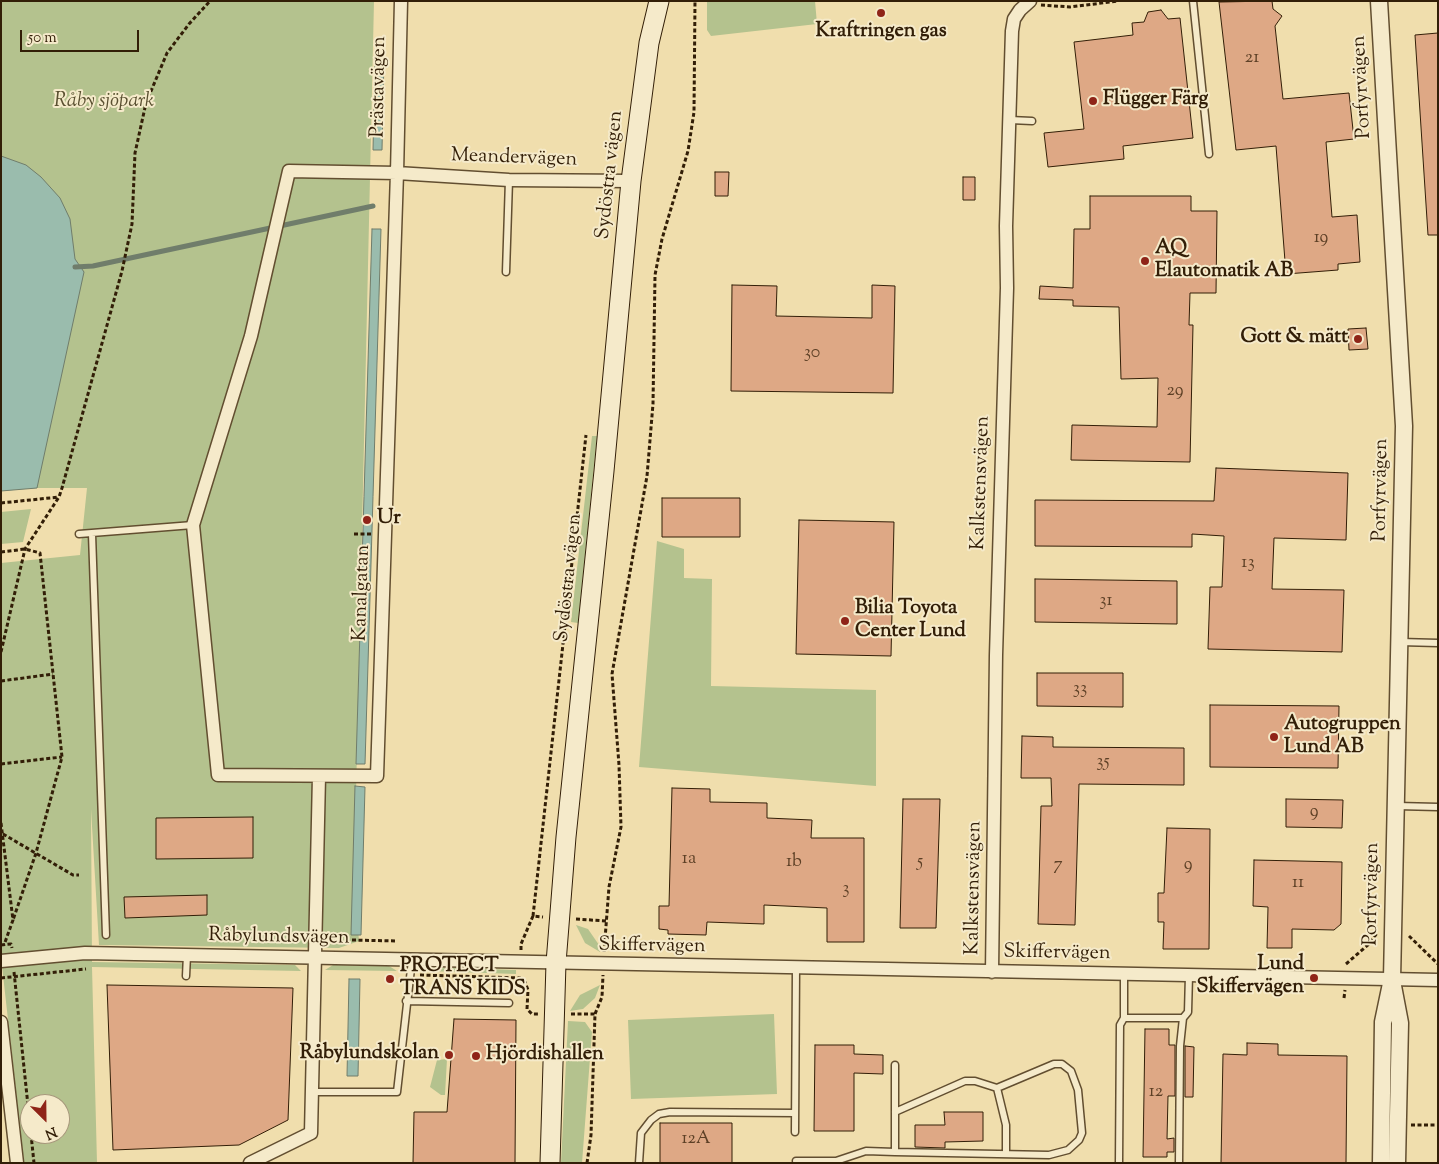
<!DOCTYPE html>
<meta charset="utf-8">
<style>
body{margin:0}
#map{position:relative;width:1439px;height:1164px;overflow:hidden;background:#f0dead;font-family:"Sorts Mill Goudy",serif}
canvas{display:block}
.frame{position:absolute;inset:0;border:2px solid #321e07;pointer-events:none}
.north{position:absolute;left:20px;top:1094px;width:50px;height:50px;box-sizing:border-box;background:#f5eaca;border:1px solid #a7987c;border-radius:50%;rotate:157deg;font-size:14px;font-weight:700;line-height:20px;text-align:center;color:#321e07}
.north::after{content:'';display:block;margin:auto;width:18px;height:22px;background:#8f2418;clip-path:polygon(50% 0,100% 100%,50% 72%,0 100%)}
.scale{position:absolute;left:20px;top:30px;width:119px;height:22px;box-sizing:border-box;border:2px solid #321e07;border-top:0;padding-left:6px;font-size:15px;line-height:18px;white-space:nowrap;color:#321e07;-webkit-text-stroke:4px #f5eaca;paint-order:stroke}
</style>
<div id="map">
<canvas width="1439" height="1164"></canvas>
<div class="frame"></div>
<div class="north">N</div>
<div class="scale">50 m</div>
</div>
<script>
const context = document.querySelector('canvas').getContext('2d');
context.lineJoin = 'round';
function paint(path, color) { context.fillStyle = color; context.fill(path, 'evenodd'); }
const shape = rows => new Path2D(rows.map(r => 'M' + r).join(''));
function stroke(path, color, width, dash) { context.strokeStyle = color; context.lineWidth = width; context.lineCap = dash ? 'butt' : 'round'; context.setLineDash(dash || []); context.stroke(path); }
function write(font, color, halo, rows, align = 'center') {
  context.font = font + ' "Sorts Mill Goudy",serif'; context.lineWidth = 4; context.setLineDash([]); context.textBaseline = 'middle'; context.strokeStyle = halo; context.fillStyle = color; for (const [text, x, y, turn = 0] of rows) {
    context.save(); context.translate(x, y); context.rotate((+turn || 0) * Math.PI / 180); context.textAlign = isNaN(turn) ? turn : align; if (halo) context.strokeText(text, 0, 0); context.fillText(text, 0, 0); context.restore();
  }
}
paint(shape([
 [1,1,374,1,354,883,359,941,339,948,99,945,91,809,92,962,295,965,301,971,92,967,97,1163,24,1163,1,957,1,563,80,555,87,488,37,488,1,491],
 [30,1104,60,1104,60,1134,30,1134],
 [707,1,815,1,817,24,711,36,707,30],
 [592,436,597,436,578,623,571,622],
 [31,509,23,542,1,544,1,512],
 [657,541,684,549,684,578,712,579,711,686,876,690,876,786,639,767],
 [576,925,588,929,599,945,600,952,585,943],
 [333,965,389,966,397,971,325,970],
 [428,967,516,970,516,974,427,971],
 [600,985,595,998,583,1009,570,1011,580,995],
 [774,1014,777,1094,631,1099,628,1020],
 [568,1021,585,1022,592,1032,582,1163,561,1163],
 [447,1059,445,1095,441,1095,430,1087,437,1060]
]), '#b4c28e');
const water = shape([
 [375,57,384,57,382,150,373,150,375,57],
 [1,156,26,165,41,177,60,198,70,219,75,259,84,272,37,488,1,491,1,156],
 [372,229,381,229,365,764,356,764,372,229],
 [355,786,365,787,361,935,351,935,355,786],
 [349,979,360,979,358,1076,347,1076,349,979]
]);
paint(water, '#9abcad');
stroke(water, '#707d6b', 1);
stroke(shape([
 [75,267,93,266,373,206]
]), '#707d6b', 5);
const building = shape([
 [1272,1,1273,9,1282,16,1275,26,1283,99,1349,93,1354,139,1326,142,1332,217,1357,215,1360,262,1338,264,1338,270,1286,274,1276,146,1236,150,1219,2,1272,1],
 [1161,10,1168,19,1180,18,1193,138,1123,146,1124,159,1048,167,1044,133,1084,129,1074,42,1133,35,1132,23,1144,22,1148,12,1161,10],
 [1438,33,1438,235,1428,235,1415,35,1438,33],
 [715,172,729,172,728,196,715,196,715,172],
 [963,177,975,177,975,200,963,200,963,177],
 [1090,196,1191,196,1191,211,1217,211,1216,293,1190,293,1189,325,1193,325,1190,462,1071,460,1072,425,1157,427,1158,378,1121,379,1119,307,1073,306,1073,300,1039,299,1040,286,1073,288,1074,229,1090,229,1090,196],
 [732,285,777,286,776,316,872,318,872,285,895,286,893,393,731,391,732,285],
 [1366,328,1368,349,1349,350,1348,329,1366,328],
 [1216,468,1348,473,1346,540,1274,538,1272,589,1344,590,1342,652,1208,649,1210,587,1222,587,1224,536,1192,534,1192,547,1035,546,1035,500,1214,501,1216,468],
 [662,498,740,498,740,537,662,537,662,498],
 [799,520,894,522,891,656,796,654,799,520],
 [1035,579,1177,581,1177,624,1035,622,1035,579],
 [1037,673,1123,673,1123,707,1037,706,1037,673],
 [1210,705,1339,706,1338,768,1210,767,1210,705],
 [1022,736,1053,737,1053,747,1184,748,1184,785,1079,784,1075,925,1038,924,1041,806,1052,806,1051,778,1021,778,1022,736],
 [672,788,710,789,710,802,767,803,767,818,812,820,811,838,864,838,864,942,827,942,827,908,764,905,764,924,707,922,706,935,668,934,668,930,659,929,659,906,669,906,672,788],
 [903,799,940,799,936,928,900,928,903,799],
 [1286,799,1343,800,1342,828,1286,827,1286,799],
 [253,817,253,858,156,859,156,818,253,817],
 [1167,828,1210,829,1209,949,1163,949,1164,922,1158,922,1158,893,1164,893,1167,828],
 [1254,860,1342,862,1341,924,1334,930,1292,929,1292,948,1267,948,1268,907,1253,906,1254,860],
 [207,895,207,915,125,918,124,897,207,895],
 [107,985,293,988,288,1120,239,1145,113,1150,107,985],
 [454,1019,516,1020,515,1163,413,1163,414,1112,447,1112,454,1019],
 [1145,1029,1169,1029,1169,1045,1175,1045,1175,1096,1168,1096,1167,1139,1174,1138,1174,1152,1167,1152,1167,1157,1143,1157,1145,1029],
 [1247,1043,1278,1044,1278,1055,1347,1056,1346,1163,1221,1163,1223,1054,1247,1055,1247,1043],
 [815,1045,854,1045,854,1054,883,1055,883,1074,854,1073,854,1131,814,1131,815,1045],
 [1185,1046,1194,1047,1193,1097,1185,1097,1185,1046],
 [944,1112,983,1112,983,1141,945,1142,945,1148,915,1147,915,1125,945,1125,944,1112],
 [660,1123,732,1123,732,1163,660,1163,660,1123]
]);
paint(building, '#dea885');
stroke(building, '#321e07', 1);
const service = shape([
 [1193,1,1209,154],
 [1010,120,1032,121],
 [506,272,509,180],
 [79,534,193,525],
 [92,534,106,935],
 [1400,642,1438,643],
 [1397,806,1438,807],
 [186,976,187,955],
 [406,1001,509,1003],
 [1124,1018,1183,1018],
 [997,1088,1006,1125,1006,1154],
 [313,1092,397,1092,412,960],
 [795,1132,796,968],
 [895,1152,1049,1155,1068,1150,1079,1140,1082,1133,1078,1090,1071,1071,1062,1064,1054,1064,997,1088,975,1081,965,1081,895,1112],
 [796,1161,836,1161,866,1151,895,1152,895,1065],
 [639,1163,641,1133,651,1120,659,1114,670,1112,795,1113],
 [1119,1163,1120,1025,1124,1018,1124,974],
 [1179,1163,1180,1046,1183,1018,1188,1012,1189,975]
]);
const minor = shape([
 [401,1,397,173,377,776,218,775,193,525,251,336,289,171,397,173,509,180,631,181],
 [1,961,85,953,1438,980],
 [992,972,996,655,1007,288,1006,226,1012,31,1014,19,1020,10,1030,1],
 [1,1022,17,1163],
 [250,1163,311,1133,319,776]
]);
const tertiary = shape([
 [1379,1,1404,426,1392,979,1383,1022,1381,1163],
 [1393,986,1400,1023,1397,1163]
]);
const secondary = shape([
 [550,1163,556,963,566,837,604,471,631,181,649,43,659,1]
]);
stroke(service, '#624e30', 9);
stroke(minor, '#624e30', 15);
stroke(tertiary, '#624e30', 19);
stroke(secondary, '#321e07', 21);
stroke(shape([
 [1041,5,1070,7,1118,1],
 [1,503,59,497],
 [354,534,373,534],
 [1,552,25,549,40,553,62,757,36,853,13,920],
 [1,652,25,549,59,497,62,488,122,271,132,224,135,153,146,103,167,53,189,24,210,1],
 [1,681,53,674],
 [1,764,62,757],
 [1,823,13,920,4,945],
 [3,834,73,875,79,875],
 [533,916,586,435],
 [576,919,606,921],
 [1409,936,1438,964],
 [352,940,397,941],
 [1,945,11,944,12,948],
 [521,950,521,944,533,916,543,917],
 [604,952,609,887,621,827,619,765,612,674,647,476,653,404,655,275,662,239,688,151,694,112,695,1],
 [1346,964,1369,944,1377,933],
 [14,972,34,1163],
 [420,975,520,978,525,982,528,990,527,1009,532,1014,539,1014],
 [1,978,86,969],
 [1344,998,1345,990],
 [571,1014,595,1014],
 [1411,1125,1438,1125],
 [587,1163,591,1135,595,1014,602,997,603,975]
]), '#321e07', 3, [4, 2.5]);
stroke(service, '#f5eaca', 6);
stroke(minor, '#f5eaca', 12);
stroke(tertiary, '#f5eaca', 16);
stroke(secondary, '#f5eaca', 19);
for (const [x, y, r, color] of [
 [881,13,5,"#8f2418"],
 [1093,101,5,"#8f2418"],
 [1145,261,5,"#8f2418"],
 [1358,339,5,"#8f2418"],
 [367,520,5,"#8f2418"],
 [845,621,5,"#8f2418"],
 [1274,737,5,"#8f2418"],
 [1314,978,5,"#8f2418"],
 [390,979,5,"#8f2418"],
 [449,1055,5,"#8f2418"],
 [476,1056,5,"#8f2418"]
]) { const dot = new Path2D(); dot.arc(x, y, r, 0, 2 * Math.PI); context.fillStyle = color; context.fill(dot); stroke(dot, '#f5eaca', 2); }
write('18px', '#5d4026', null, [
 ["21",1252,59],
 ["19",1321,239],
 ["30",812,354],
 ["29",1175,392],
 ["13",1248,564],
 ["31",1106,602],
 ["33",1080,690],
 ["35",1103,763],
 ["9",1314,813],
 ["1a",689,860],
 ["1b",794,863],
 ["5",920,863],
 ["7",1058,866],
 ["9",1188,866],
 ["11",1298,884],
 ["3",846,890],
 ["12",1156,1093],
 ["12A",696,1140]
]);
write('bold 20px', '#321e07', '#f5eaca', [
 ["Kraftringen gas",881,33,"center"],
 ["Flügger Färg",1103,101],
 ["AQ",1155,250],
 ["Elautomatik AB",1155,273],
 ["Gott & mätt",1348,339,"right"],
 ["Ur",377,520],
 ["Bilia Toyota",855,610],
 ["Center Lund",855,633],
 ["Autogruppen",1284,726],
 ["Lund AB",1284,749],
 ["Lund",1304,966,"right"],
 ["Skiffervägen",1304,989,"right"],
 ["PROTECT",400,968],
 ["TRANS KIDS",400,991],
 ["Råbylundskolan",439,1055,"right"],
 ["Hjördishallen",486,1056]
], 'left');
write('20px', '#321e07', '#f5eaca', [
 ["Prästavägen",380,87,-89],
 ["Porfyrvägen",1363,87,-93],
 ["Meandervägen",514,159,2],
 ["Sydöstra vägen",611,175,-84],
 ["Kalkstensvägen",982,483,-88],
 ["Porfyrvägen",1382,490,-89],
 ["Sydöstra vägen",570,578,-84],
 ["Kanalgatan",363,593,-88],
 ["Kalkstensvägen",975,888,-89],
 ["Porfyrvägen",1373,894,-89],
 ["Råbylundsvägen",279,938,1],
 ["Skiffervägen",652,947,1],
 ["Skiffervägen",1057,954,1]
]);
write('italic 20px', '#594f30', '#f5eaca', [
 ["Råby sjöpark",104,103]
]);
</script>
